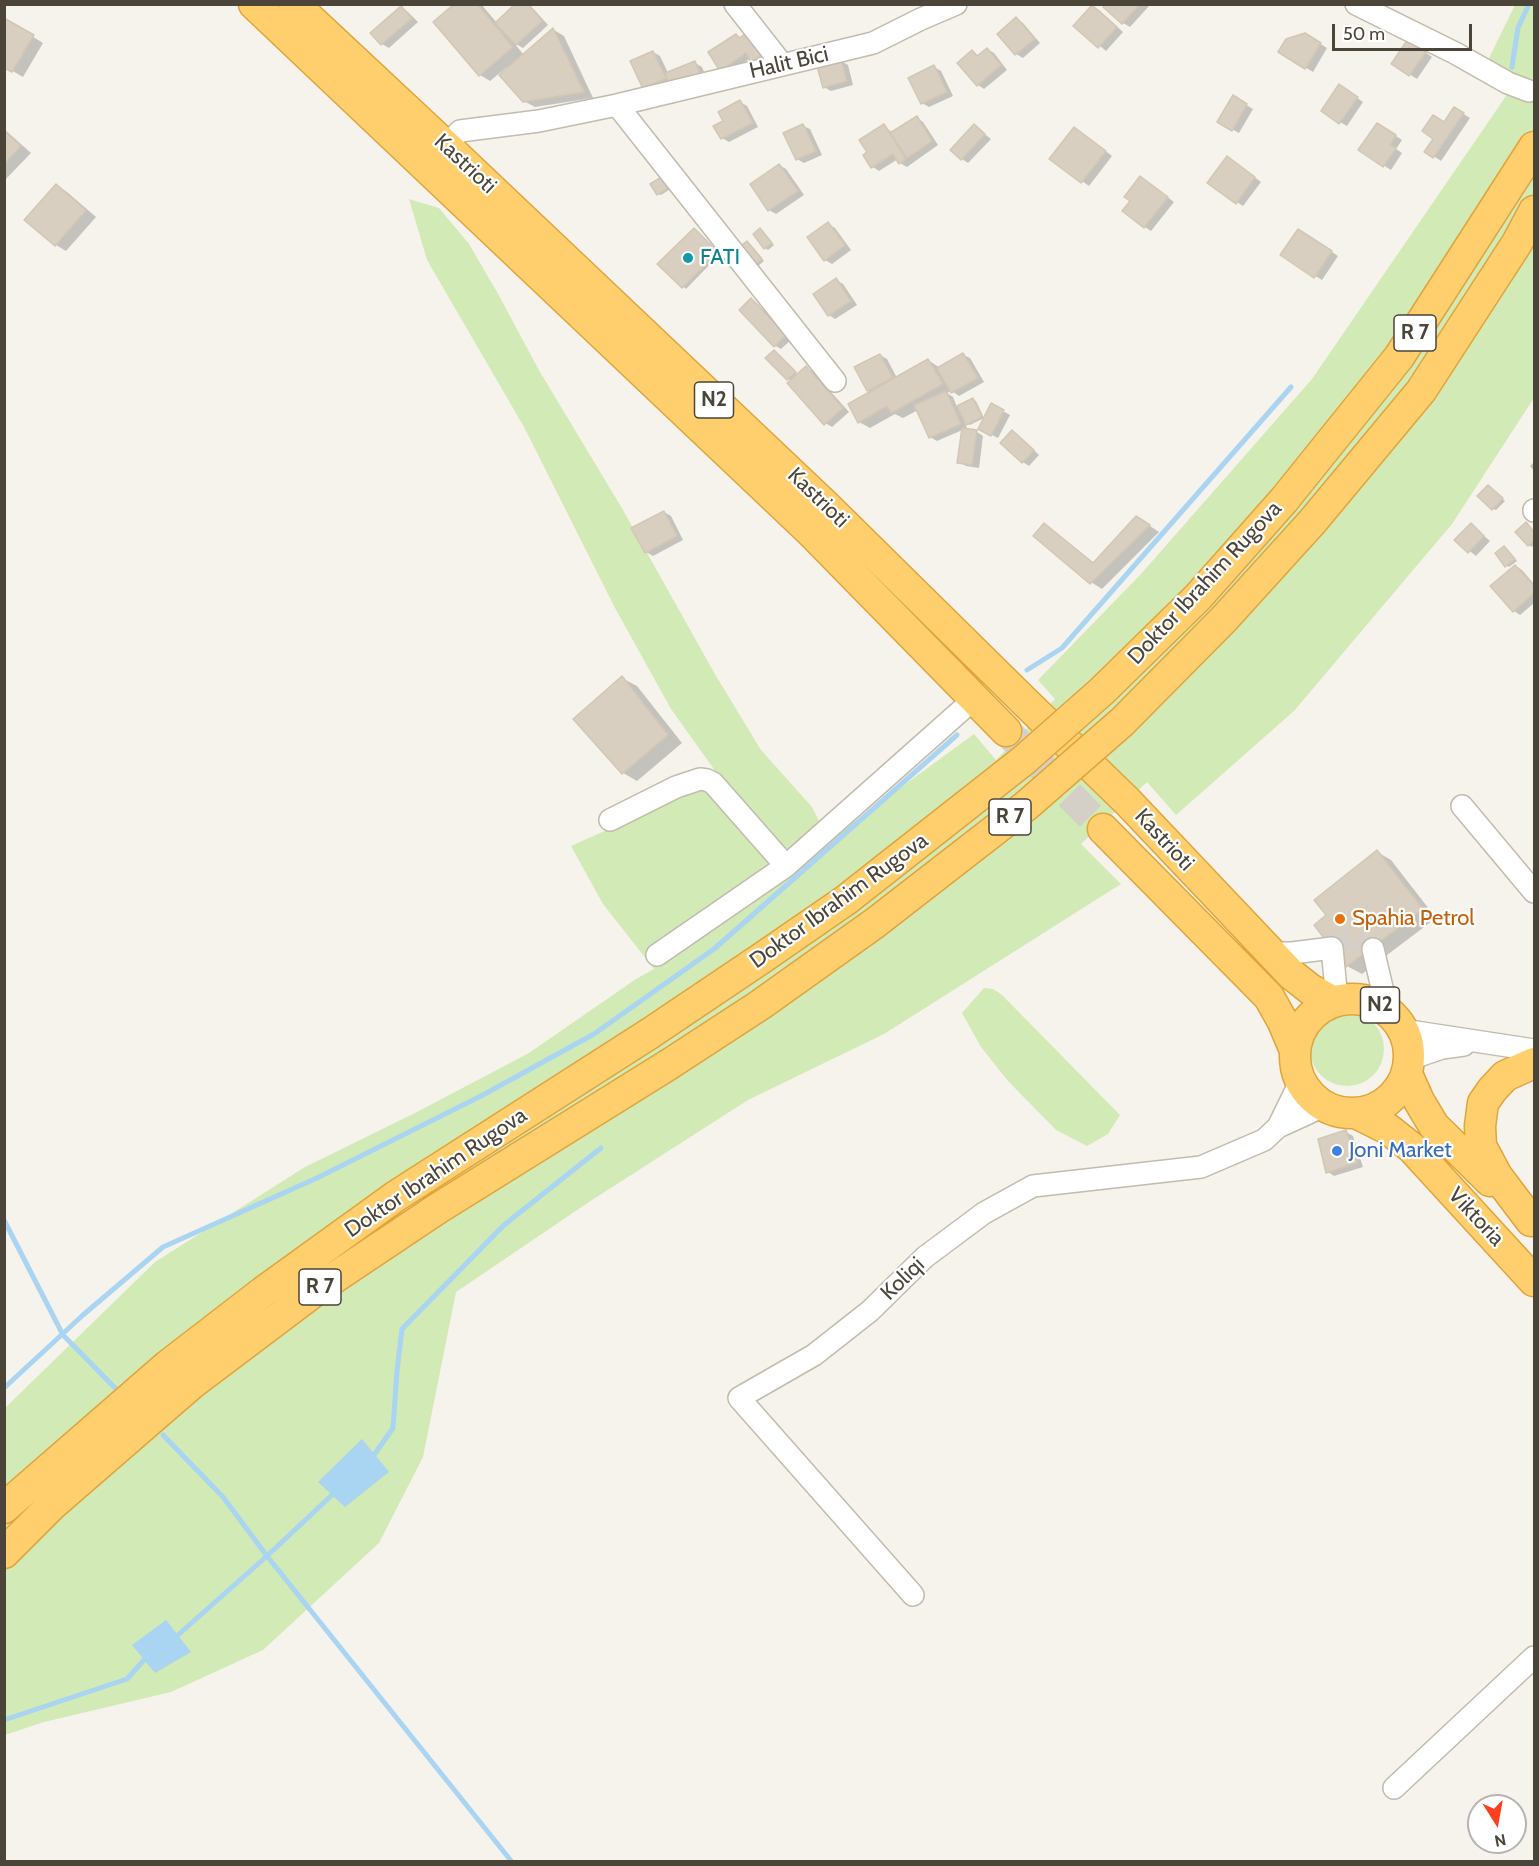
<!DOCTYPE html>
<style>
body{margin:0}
#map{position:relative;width:1539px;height:1866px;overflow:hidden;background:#f6f3ec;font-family:Cabin,sans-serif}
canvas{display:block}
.frame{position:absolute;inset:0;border:6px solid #4b4439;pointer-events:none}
.north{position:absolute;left:1467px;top:1794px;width:60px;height:60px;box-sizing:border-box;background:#fff;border:2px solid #b7b4b0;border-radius:50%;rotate:169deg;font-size:16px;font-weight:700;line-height:24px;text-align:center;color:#4b4439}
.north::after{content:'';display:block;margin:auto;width:21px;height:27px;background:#fc3f1d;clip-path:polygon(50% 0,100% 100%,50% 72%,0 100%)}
.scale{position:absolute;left:1332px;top:24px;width:140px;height:27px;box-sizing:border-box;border:3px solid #4b4439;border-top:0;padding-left:8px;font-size:18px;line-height:21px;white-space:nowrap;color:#4b4439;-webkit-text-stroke:4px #fff;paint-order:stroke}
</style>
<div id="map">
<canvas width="1539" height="1866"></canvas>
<div class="frame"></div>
<div class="north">N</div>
<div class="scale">50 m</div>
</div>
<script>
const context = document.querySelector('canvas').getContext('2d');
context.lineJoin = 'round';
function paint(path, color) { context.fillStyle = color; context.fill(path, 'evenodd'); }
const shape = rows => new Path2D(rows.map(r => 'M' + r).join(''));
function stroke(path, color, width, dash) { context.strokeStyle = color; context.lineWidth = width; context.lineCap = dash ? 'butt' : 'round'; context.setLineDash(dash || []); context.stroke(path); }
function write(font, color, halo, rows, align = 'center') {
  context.font = font + ' Cabin,sans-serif'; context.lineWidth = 4.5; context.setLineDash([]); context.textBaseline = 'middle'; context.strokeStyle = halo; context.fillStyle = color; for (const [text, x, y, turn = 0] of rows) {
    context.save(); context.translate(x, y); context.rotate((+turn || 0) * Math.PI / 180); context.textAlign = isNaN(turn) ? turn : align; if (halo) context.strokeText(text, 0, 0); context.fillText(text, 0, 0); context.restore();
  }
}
paint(shape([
 [1515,5,1534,5,1534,398,1452,524,1294,711,1176,815,1147,782,1081,844,1121,884,884,1034,748,1100,589,1202,456,1292,423,1457,379,1543,263,1650,171,1692,44,1722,5,1735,5,1408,155,1262,305,1167,415,1113,529,1053,636,979,654,969,603,904,571,846,721,779,671,709,615,608,524,427,427,260,409,199,439,208,469,244,497,292,540,372,623,510,716,676,761,750,812,807,820,823,754,895,974,734,996,760,1055,699,1038,680,1141,574,1312,379,1504,99,1517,75,1488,60],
 [984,988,993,989,1002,995,1120,1115,1108,1134,1087,1146,1056,1130,1008,1081,981,1047,962,1013],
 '1310 1049a37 37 0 1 1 74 0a37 37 0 1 1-74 0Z'
]), '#d2eab5');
paint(shape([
 [362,1439,389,1472,345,1507,318,1482],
 [166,1620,191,1652,155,1673,132,1645]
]), '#a9d4f2');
paint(shape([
 [456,4,481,4,497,23,517,4,529,4,548,25,523,48,514,43,524,55,554,30,564,36,593,98,535,107,524,101,507,67,490,81,480,75],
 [1108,4,1150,5,1130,27,1123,23],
 [1092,6,1099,10,1123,32,1106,51,1075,25],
 [402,8,408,12,418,22,389,48,382,44],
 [4,19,43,43,23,77,4,66],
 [1016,19,1023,23,1040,43,1023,58,1016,54,999,34],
 [1305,34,1327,48,1313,72,1280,52],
 [736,36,741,38,772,56,759,64,751,58,727,73,721,69],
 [1415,45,1432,57,1417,79,1393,64],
 [987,49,994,53,1007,70,984,89,978,85,973,52,979,56],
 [653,52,660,56,668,73,695,63,702,67,706,77,644,88],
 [841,61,848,65,853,85,831,91,824,87],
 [934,67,941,71,953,96,929,107,922,103,910,78],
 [1346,90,1363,102,1347,126,1340,122],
 [1233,97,1253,109,1239,133,1219,122],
 [740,102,747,106,758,127,729,142,722,138],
 [1462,113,1470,118,1441,161,1426,151,1445,124],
 [917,118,923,122,938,145,907,167,900,163,898,159,879,171,873,167,865,156,884,126,893,133],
 [803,126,810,129,822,155,804,163,797,159],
 [974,126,991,139,968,163,962,159],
 [1384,128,1402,140,1396,149,1402,153,1391,170,1360,150],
 [4,129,31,153,4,181],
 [1081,132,1112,156,1089,186,1051,159],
 [1234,162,1261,182,1243,206,1237,202],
 [779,165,786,169,804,195,776,214,769,210,752,184],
 [663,177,672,188,661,195,658,194],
 [1147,182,1174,202,1151,231,1145,227,1132,201],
 [56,186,67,192,96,217,66,251,56,245],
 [828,224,835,228,851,250,832,264,825,260],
 [760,230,774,245,768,250,765,248],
 [697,231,720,254,686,289,660,264],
 [1305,234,1338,256,1322,280,1282,255],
 [747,243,764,261,758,266,755,264],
 [836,280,843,284,857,305,835,319,829,315],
 [751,300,758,304,791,340,781,349,774,345],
 [777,353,798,375,806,368,813,372,849,412,832,427,825,423,791,381,767,358],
 [880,355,887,359,897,378,928,360,940,368,963,355,970,358,984,382,959,396,952,391,947,393,953,397,957,407,973,400,976,401,984,418,970,425,964,422,967,428,937,441,930,437,918,410,903,418,895,414,870,428,859,422,871,393,868,390],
 [992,405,1010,415,998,438,980,429],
 [977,432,983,436,979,468,966,466,959,462],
 [1012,432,1019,436,1039,455,1029,466,1023,462],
 [1534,462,1534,471,1530,466],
 [1491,488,1505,501,1496,510,1493,509],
 [664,512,671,516,683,540,653,556,646,552],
 [1044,524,1054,531,1094,563,1147,524,1159,532,1102,589,1091,582],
 [1471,525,1490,541,1476,556,1456,540],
 [1529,526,1534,532,1534,544,1532,547,1529,545],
 [1504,547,1517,561,1509,567,1506,565],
 [1516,566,1522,570,1534,584,1534,603,1520,615,1514,611],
 [622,678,637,686,682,743,637,781,623,773],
 [1377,852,1391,860,1436,918,1362,974,1347,966,1316,925,1329,915],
 [1346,1132,1353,1136,1363,1167,1334,1176,1328,1172]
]), '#0003');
stroke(shape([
 [1512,67,1518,28,1529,4],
 [1027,670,1062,648,1291,387],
 [4,1220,63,1335,120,1393],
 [4,1388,83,1315,163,1247,317,1178,481,1096,594,1034,714,949,957,735],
 [163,1435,223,1497,267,1556,512,1862],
 [374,1455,393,1428,397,1371,402,1329,504,1225,601,1148],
 [178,1635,267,1556,332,1495],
 [4,1720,127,1679,144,1660]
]), '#a9d4f2', 5);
const building = shape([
 [454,4,477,4,513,47,479,76,433,22,454,4],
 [515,4,528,4,542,21,516,45,495,23,515,4],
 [1106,4,1140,4,1122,24,1103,7,1106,4],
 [1092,5,1117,27,1098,48,1073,26,1092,5],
 [401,6,412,18,381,45,370,33,401,6],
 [1016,17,1035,39,1015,55,997,34,1016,17],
 [4,18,34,35,12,72,4,68,4,18],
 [553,28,584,92,523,102,499,75,553,28],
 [751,30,766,52,751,62,746,53,720,71,708,52,736,34,739,38,751,30],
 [1305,33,1321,43,1305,69,1278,52,1286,39,1305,33],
 [1408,39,1426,52,1409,76,1391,64,1408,39],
 [987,48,1001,65,977,86,957,63,972,50,977,56,987,48],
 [653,51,666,78,643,89,630,61,653,51],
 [841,60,847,81,823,88,817,66,841,60],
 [695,61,700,74,669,85,665,73,695,61],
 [934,65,947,92,921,104,908,78,934,65],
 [1339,84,1358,97,1339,124,1321,111,1339,84],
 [1233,95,1247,104,1232,131,1217,122,1233,95],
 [740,100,753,123,721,139,713,126,723,121,718,112,740,100],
 [1454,107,1464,113,1433,158,1424,152,1433,139,1422,131,1433,115,1444,122,1454,107],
 [917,116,932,141,907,158,890,133,917,116],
 [1377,123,1396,135,1390,145,1396,148,1383,167,1358,150,1377,123],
 [803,124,816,151,796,160,783,133,803,124],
 [884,124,906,159,899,164,893,154,871,168,863,155,867,152,859,140,884,124],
 [974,124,985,134,961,160,950,150,974,124],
 [1074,127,1106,151,1081,183,1049,159,1074,127],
 [4,131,21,146,4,164,4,131],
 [1227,156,1255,177,1236,204,1207,183,1227,156],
 [779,164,798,191,768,211,750,184,779,164],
 [663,176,670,186,657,195,650,184,663,176],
 [1140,176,1168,197,1144,228,1122,211,1130,201,1124,197,1140,176],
 [56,184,86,210,55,246,24,220,56,184],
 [828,222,845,245,824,261,807,237,828,222],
 [694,228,718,252,682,288,657,264,694,228],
 [760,228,772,243,764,249,753,234,760,228],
 [1298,229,1332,251,1314,278,1280,255,1298,229],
 [747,241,762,259,754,265,739,247,747,241],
 [836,278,851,301,828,316,813,294,836,278],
 [751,298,786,335,774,347,739,310,751,298],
 [774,350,796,372,787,380,765,358,774,350],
 [963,353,978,378,951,393,937,368,963,353],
 [880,354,893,378,867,391,854,367,880,354],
 [928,359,943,384,891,413,887,406,858,423,848,404,928,359],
 [806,366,843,408,824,425,787,383,806,366],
 [946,391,961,424,929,438,914,405,946,391],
 [973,398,982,417,966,425,957,406,973,398],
 [991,403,1004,410,991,436,978,429,991,403],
 [962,428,977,430,972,465,957,463,962,428],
 [1012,430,1034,450,1022,463,1000,443,1012,430],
 [1488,485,1503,498,1492,510,1477,496,1488,485],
 [664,511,677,536,645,553,631,528,664,511],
 [1136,516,1150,525,1090,584,1033,536,1044,523,1093,563,1136,516],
 [1526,522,1534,532,1534,540,1528,546,1515,532,1526,522],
 [1471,523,1484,536,1468,553,1454,540,1471,523],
 [1504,546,1515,559,1505,567,1495,553,1504,546],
 [1515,565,1534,586,1534,593,1513,612,1490,586,1515,565],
 [622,676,668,735,622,774,573,719,622,676],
 [1377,850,1423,909,1346,967,1314,925,1326,915,1314,900,1377,850],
 [1346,1130,1357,1163,1326,1173,1318,1139,1346,1130]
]);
paint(building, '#d8cfc1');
stroke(building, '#d3c7b4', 1.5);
stroke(shape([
 [1332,948,1357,935,1373,949]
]), '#d4d0c8', 21, [21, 10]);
stroke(shape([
 [1006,731,1103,829]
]), '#d4d0c8', 30, [30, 15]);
const minor = shape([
 [735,4,782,64],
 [1356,4,1455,53,1508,83,1529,91],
 [617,105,835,381],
 [446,146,460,131,539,121,617,105,873,43,921,19,956,4],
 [1534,510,1534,511],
 [1462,806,1534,892],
 [610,820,676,787,700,779,707,780,713,783,786,866],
 [1373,949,1387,1009],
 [1272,953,1292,953,1332,948,1337,1000],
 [657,955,786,866,974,699],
 [1403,1030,1534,1050],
 [1410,1059,1442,1048,1464,1045],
 [1278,1127,1300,1082],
 [913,1595,739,1398,814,1355,870,1311,925,1257,984,1213,1033,1186,1201,1167,1264,1140,1278,1127,1324,1106],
 [1394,1788,1534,1657]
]);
const highway = shape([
 [254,4,809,530,1006,731],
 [294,4,446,146,826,506,1024,701,1128,802,1291,974,1310,989,1332,1001],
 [1284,500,1399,357,1534,147],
 [1312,522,1421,391,1517,243,1534,211],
 [1103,829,1269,997,1283,1022,1294,1048],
 '1295 1056a57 57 0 1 1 114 0a57 57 0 1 1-114 0Z',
 [1407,1074,1419,1101,1434,1126,1490,1181],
 [1356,1113,1388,1129,1412,1148,1534,1281],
 [1531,1221,1497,1176,1481,1146,1480,1126,1483,1103,1492,1090,1505,1076,1534,1063],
 [4,1508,167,1366,263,1292,396,1196,649,1034],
 [4,1553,52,1505,158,1413,194,1382,316,1290,437,1209,668,1065]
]);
stroke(minor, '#c2bbae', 24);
stroke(highway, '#e0a43c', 33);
stroke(minor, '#fff', 21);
stroke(highway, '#ffcf6e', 30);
const highwayBridge = shape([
 [649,1034,762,958,846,900,1024,760,1102,691,1198,597,1284,500],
 [668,1065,760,1005,875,923,1027,805,1122,722,1224,619,1312,522]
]);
stroke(highwayBridge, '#e0a43c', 33, []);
stroke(highwayBridge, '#ffcf6e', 30);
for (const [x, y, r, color] of [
 [688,258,6,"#0f9aa8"],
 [1340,919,6,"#e8710a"],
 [1337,1151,6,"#3f7fe0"]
]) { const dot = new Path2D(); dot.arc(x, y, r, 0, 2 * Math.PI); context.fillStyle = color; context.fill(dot); stroke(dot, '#fff', 2); }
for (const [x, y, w] of [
 [1415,333,42],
 [714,400,39],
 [1010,817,42],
 [1380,1005,39],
 [320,1287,42]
]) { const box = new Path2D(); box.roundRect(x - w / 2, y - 18, w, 36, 4.5); context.fillStyle = '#fff'; context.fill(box); stroke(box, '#4b4439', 1.5); }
write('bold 21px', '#4b4439', null, [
 ["R 7",1415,333],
 ["N2",714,400],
 ["R 7",1010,817],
 ["N2",1380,1005],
 ["R 7",320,1287]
]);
write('22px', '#4b4439', '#fff', [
 ["Halit Bici",789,63,-13],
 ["Kastrioti",465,164,43],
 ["Kastrioti",818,498,44],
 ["Doktor Ibrahim Rugova",1205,583,-47],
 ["Kastrioti",1164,840,47],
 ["Doktor Ibrahim Rugova",839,901,-36],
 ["Doktor Ibrahim Rugova",436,1173,-34],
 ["Viktoria",1476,1217,47],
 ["Koliqi",903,1279,-44]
]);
write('22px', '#0d838f', '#fff', [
 ["FATI",700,258]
], 'left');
write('22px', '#c56008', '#fff', [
 ["Spahia Petrol",1352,919]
], 'left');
write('22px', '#366cbe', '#fff', [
 ["Joni Market",1349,1151]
], 'left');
</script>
